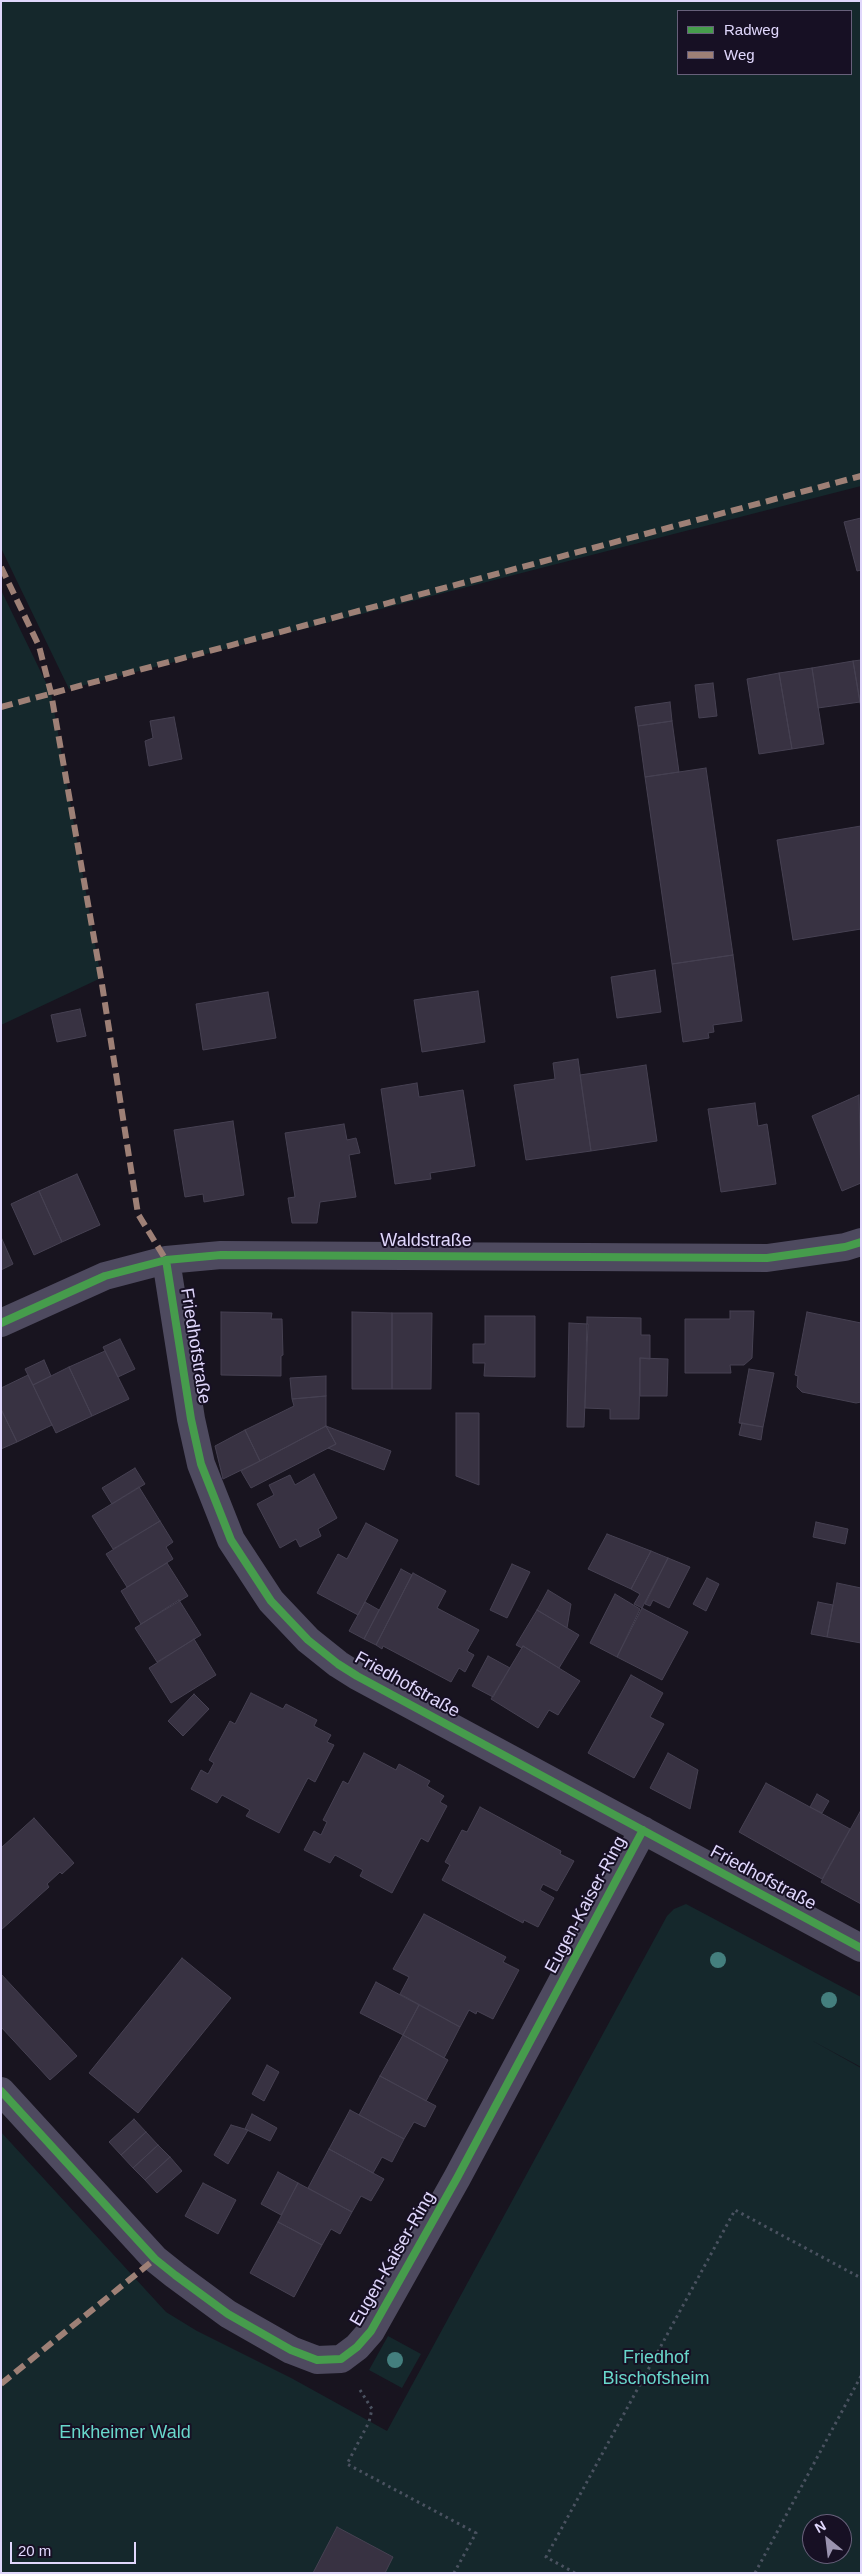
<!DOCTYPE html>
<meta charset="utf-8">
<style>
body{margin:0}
#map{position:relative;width:862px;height:2574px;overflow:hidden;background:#18141f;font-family:Arial,sans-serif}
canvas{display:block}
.frame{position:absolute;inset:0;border:2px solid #e0d7fc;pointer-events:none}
.legend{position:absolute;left:677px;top:10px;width:175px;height:65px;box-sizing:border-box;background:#171024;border:1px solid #67607a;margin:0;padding:6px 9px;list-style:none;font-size:15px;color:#e0d7fc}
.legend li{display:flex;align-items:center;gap:10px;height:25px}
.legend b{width:25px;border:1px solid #67607a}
.north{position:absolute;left:802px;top:2514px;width:50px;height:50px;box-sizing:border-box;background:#171024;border:1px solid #67607a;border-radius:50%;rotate:331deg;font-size:14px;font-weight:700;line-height:20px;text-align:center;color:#e0d7fc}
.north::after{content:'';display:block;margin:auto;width:18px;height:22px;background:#9a93af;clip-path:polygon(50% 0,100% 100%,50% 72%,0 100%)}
.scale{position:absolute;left:10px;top:2542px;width:126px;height:22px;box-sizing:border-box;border:2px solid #e0d7fc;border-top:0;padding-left:6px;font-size:15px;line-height:18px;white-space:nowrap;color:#e0d7fc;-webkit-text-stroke:4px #171024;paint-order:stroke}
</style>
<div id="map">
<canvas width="862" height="2574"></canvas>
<div class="frame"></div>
<ul class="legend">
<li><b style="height:6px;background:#469c4c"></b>Radweg</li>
<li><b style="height:6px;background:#9e8076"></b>Weg</li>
</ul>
<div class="north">N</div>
<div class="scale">20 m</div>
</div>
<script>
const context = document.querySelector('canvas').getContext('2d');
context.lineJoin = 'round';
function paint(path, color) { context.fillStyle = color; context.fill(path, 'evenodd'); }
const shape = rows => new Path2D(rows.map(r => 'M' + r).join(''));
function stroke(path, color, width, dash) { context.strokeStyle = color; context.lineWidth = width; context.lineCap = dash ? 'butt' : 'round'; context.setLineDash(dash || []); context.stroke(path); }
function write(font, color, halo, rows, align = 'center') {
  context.font = font + ' Arial,sans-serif'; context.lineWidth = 4; context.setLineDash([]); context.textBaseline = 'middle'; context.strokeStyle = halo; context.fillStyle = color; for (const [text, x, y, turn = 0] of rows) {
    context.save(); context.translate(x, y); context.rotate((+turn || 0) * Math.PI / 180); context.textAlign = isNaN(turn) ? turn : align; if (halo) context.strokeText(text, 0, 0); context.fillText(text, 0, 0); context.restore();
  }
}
paint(shape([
 [1,1,861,1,861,486,69,689,1,548],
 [678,11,851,11,851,74,678,74],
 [1,590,51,693,101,978,1,1025],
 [686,1904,861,1997,861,2067,811,2040,861,2068,861,2573,1,2573,1,2132,166,2312,197,2331,293,2379,387,2431,667,1916,674,1909],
 [812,2524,842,2524,842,2554,812,2554],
 [388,2336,421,2354,402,2388,369,2370]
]), '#15282c');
const building = shape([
 [861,518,861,570,857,571,844,522,861,518],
 [861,660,861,708,853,661,861,660],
 [853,661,860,702,818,708,812,668,853,661],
 [812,668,824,744,792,749,779,673,812,668],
 [779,673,792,749,759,754,747,679,779,673],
 [713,683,717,716,699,718,695,685,713,683],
 [670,702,672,721,638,726,635,707,670,702],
 [174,717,182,759,149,766,145,741,153,738,150,721,174,717],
 [672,721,679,772,645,777,638,726,672,721],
 [706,768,733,955,672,964,645,777,706,768],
 [861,826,861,929,793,940,777,840,861,826],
 [733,955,742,1021,713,1025,714,1032,708,1033,709,1038,683,1042,672,964,733,955],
 [655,970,661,1012,617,1018,611,977,655,970],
 [478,991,485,1042,422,1052,414,1000,478,991],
 [268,992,276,1038,203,1050,196,1004,268,992],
 [80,1009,86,1036,57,1042,51,1015,80,1009],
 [578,1059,591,1151,526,1160,514,1085,555,1079,553,1063,578,1059],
 [646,1065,657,1141,591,1151,580,1075,646,1065],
 [417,1083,419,1097,463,1090,475,1166,430,1173,431,1179,395,1184,381,1089,417,1083],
 [859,1095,861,1183,842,1191,812,1116,859,1095],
 [755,1103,758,1126,767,1124,776,1184,721,1192,708,1109,755,1103],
 [233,1121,244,1195,204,1202,203,1194,185,1197,174,1130,233,1121],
 [344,1124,347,1140,356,1138,360,1153,349,1155,356,1197,320,1202,317,1223,292,1223,288,1198,295,1197,285,1133,344,1124],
 [77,1174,100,1225,62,1242,39,1191,77,1174],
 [39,1191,62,1242,34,1255,11,1204,39,1191],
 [1,1237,13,1264,1,1270,1,1237],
 [730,1311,754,1311,752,1358,744,1365,730,1365,731,1373,685,1373,685,1319,730,1319,730,1311],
 [221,1312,272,1313,271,1319,282,1319,283,1355,281,1356,281,1376,221,1375,221,1312],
 [352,1312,392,1313,392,1389,352,1389,352,1312],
 [807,1312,861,1323,861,1402,856,1403,802,1392,797,1387,798,1376,795,1375,807,1312],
 [392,1313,432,1313,431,1389,392,1389,392,1313],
 [485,1316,535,1316,535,1377,484,1376,485,1363,473,1363,473,1344,485,1344,485,1316],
 [587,1317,641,1318,641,1335,650,1335,650,1359,640,1358,639,1419,610,1419,610,1409,585,1408,587,1317],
 [569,1323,588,1324,584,1427,567,1427,569,1323],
 [120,1339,135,1369,118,1377,103,1347,120,1339],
 [105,1351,129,1399,92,1416,69,1367,105,1351],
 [640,1358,668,1359,667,1396,640,1396,640,1358],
 [44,1360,51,1376,33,1385,25,1369,44,1360],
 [69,1367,92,1416,56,1433,33,1385,69,1367],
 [749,1369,774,1373,763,1427,739,1423,749,1369],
 [28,1375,52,1425,17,1442,1,1409,1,1388,28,1375],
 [326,1376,326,1396,292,1399,290,1378,326,1376],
 [326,1396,326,1426,260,1461,245,1430,294,1406,292,1399,326,1396],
 [1,1409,17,1442,1,1449,1,1409],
 [456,1413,479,1413,479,1485,456,1476,456,1413],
 [742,1423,763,1427,761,1440,739,1435,742,1423],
 [326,1426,391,1451,384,1470,328,1448,336,1444,326,1426],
 [326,1426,336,1444,251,1488,241,1471,326,1426],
 [245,1430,260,1461,223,1479,215,1446,245,1430],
 [135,1468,145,1484,112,1504,102,1488,135,1468],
 [314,1474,337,1518,318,1529,321,1536,300,1547,296,1539,280,1548,257,1504,274,1495,269,1485,290,1475,295,1485,314,1474],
 [139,1487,160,1521,113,1549,92,1516,139,1487],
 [160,1521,173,1542,166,1547,173,1559,127,1587,106,1554,160,1521],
 [816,1522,848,1529,845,1544,813,1537,816,1522],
 [366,1523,398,1540,358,1615,317,1593,338,1554,347,1559,366,1523],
 [607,1534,651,1551,631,1589,588,1569,607,1534],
 [651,1551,668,1558,642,1608,634,1604,640,1594,631,1589,651,1551],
 [668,1558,690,1567,669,1608,653,1600,650,1606,645,1604,668,1558],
 [167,1563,188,1596,141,1624,121,1591,167,1563],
 [512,1564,530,1572,507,1618,490,1610,512,1564],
 [401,1569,412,1575,376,1645,364,1639,401,1569],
 [413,1573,446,1591,437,1608,479,1630,467,1651,474,1655,465,1672,459,1668,451,1682,383,1646,382,1649,376,1645,413,1573],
 [707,1578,719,1584,706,1611,693,1604,707,1578],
 [837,1583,861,1588,861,1643,827,1637,837,1583],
 [548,1590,571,1604,567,1628,537,1610,548,1590],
 [615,1594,640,1609,617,1657,590,1643,615,1594],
 [179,1600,201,1635,157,1662,135,1628,179,1600],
 [365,1602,379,1610,364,1639,349,1631,365,1602],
 [818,1602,833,1605,827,1637,811,1634,818,1602],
 [642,1608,688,1632,662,1680,617,1657,642,1608],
 [537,1610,579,1635,559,1668,523,1646,522,1648,516,1645,537,1610],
 [194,1639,216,1675,171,1703,149,1668,194,1639],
 [523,1646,580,1681,558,1715,549,1710,538,1728,491,1699,523,1646],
 [488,1656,510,1668,493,1697,472,1686,488,1656],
 [631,1675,663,1693,650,1717,664,1724,634,1778,588,1753,631,1675],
 [251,1693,283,1709,286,1704,317,1720,314,1726,331,1735,327,1742,334,1745,315,1782,308,1778,279,1833,246,1816,250,1810,222,1795,217,1803,191,1789,201,1770,208,1774,214,1763,209,1760,230,1721,235,1724,251,1693],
 [194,1694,209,1709,183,1736,168,1721,194,1694],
 [364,1753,396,1770,399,1764,430,1781,427,1786,444,1796,440,1802,447,1806,428,1842,421,1838,392,1893,360,1876,363,1870,335,1855,330,1863,304,1850,314,1831,321,1835,327,1822,323,1820,343,1781,348,1784,364,1753],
 [668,1753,698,1770,690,1809,650,1788,668,1753],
 [766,1783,850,1829,822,1879,739,1832,766,1783],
 [817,1794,829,1801,822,1813,810,1807,817,1794],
 [480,1807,561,1851,560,1854,574,1861,557,1891,543,1884,540,1890,554,1898,538,1927,524,1920,523,1923,442,1880,450,1865,445,1862,462,1830,467,1832,480,1807],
 [861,1810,861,1904,821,1882,861,1810],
 [34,1818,74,1863,62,1874,60,1872,47,1884,49,1887,1,1930,1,1848,34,1818],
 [424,1914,506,1957,503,1962,519,1970,493,2019,477,2011,476,2014,469,2010,460,2027,400,1994,409,1977,393,1969,424,1914],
 [182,1958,231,1998,138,2113,89,2073,182,1958],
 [1,1974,77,2056,50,2080,1,2027,1,1974],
 [376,1982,419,2005,403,2035,360,2013,376,1982],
 [419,2005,460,2027,444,2058,403,2035,419,2005],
 [403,2035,448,2060,426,2101,380,2076,403,2035],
 [267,2065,279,2072,264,2101,252,2094,267,2065],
 [380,2076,436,2106,425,2127,414,2122,404,2139,359,2115,380,2076],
 [350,2110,404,2139,392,2162,382,2157,373,2173,329,2149,350,2110],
 [252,2114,277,2128,270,2141,245,2129,252,2114],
 [134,2119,146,2132,121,2155,109,2142,134,2119],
 [231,2125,248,2130,228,2164,214,2155,231,2125],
 [146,2132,158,2145,133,2168,121,2155,146,2132],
 [158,2145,170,2157,145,2180,133,2168,158,2145],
 [329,2149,384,2179,371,2201,361,2196,352,2212,308,2188,329,2149],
 [170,2157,182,2171,157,2193,145,2180,170,2157],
 [278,2172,298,2183,281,2215,261,2204,278,2172],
 [203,2183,236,2200,218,2234,185,2216,203,2183],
 [298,2183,352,2212,340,2234,331,2229,322,2245,278,2222,298,2183],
 [278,2222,322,2245,294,2297,250,2273,278,2222],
 [337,2527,393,2557,385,2573,313,2573,337,2527]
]);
paint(building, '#383242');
stroke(building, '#464152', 1);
stroke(shape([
 [360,2390,372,2409,369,2422,347,2464,476,2533,454,2573],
 [575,2573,546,2557,735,2210,861,2278],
 [755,2573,861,2376]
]), '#4a5260', 3, [2.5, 4]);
stroke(shape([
 [166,1260,191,1419,201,1464,231,1540,271,1601,308,1640,338,1664,357,1676,861,1948],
 [1,1323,105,1276,166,1260,221,1255,767,1258,845,1247,861,1242],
 [1,2091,155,2259,175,2275,228,2314,291,2350,317,2360,341,2359,357,2347,371,2331,457,2178,643,1830]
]), '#4e4a5f', 28);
stroke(shape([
 [1,567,39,646,51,693,101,978,138,1214,166,1260],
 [1,707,861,476],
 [1,2384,155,2259]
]), '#9e8076', 6, [12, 6]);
stroke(shape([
 [166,1260,191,1419,201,1464,231,1540,271,1601,308,1640,338,1664,357,1676,861,1948],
 [1,1323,105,1276,166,1260,221,1255,767,1258,845,1247,861,1242],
 [1,2091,155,2259,175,2275,228,2314,291,2350,317,2360,341,2359,357,2347,371,2331,457,2178,643,1830]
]), '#469c4c', 8);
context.fillStyle = '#447f7e';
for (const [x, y] of [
 [718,1960],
 [829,2000],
 [395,2360]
]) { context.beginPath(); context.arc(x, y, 8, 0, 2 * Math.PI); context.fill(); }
write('18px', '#e0d7fc', '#171024', [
 ["Waldstraße",426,1241],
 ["Friedhofstraße",195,1346,81],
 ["Friedhofstraße",407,1685,29],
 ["Friedhofstraße",763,1878,28],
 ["Eugen-Kaiser-Ring",586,1905,-62],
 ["Eugen-Kaiser-Ring",393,2259,-60]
]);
write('18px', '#68d7cb', '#171024', [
 ["Friedhof",656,2358],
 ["Bischofsheim",656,2379],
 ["Enkheimer Wald",125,2433]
]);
</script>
